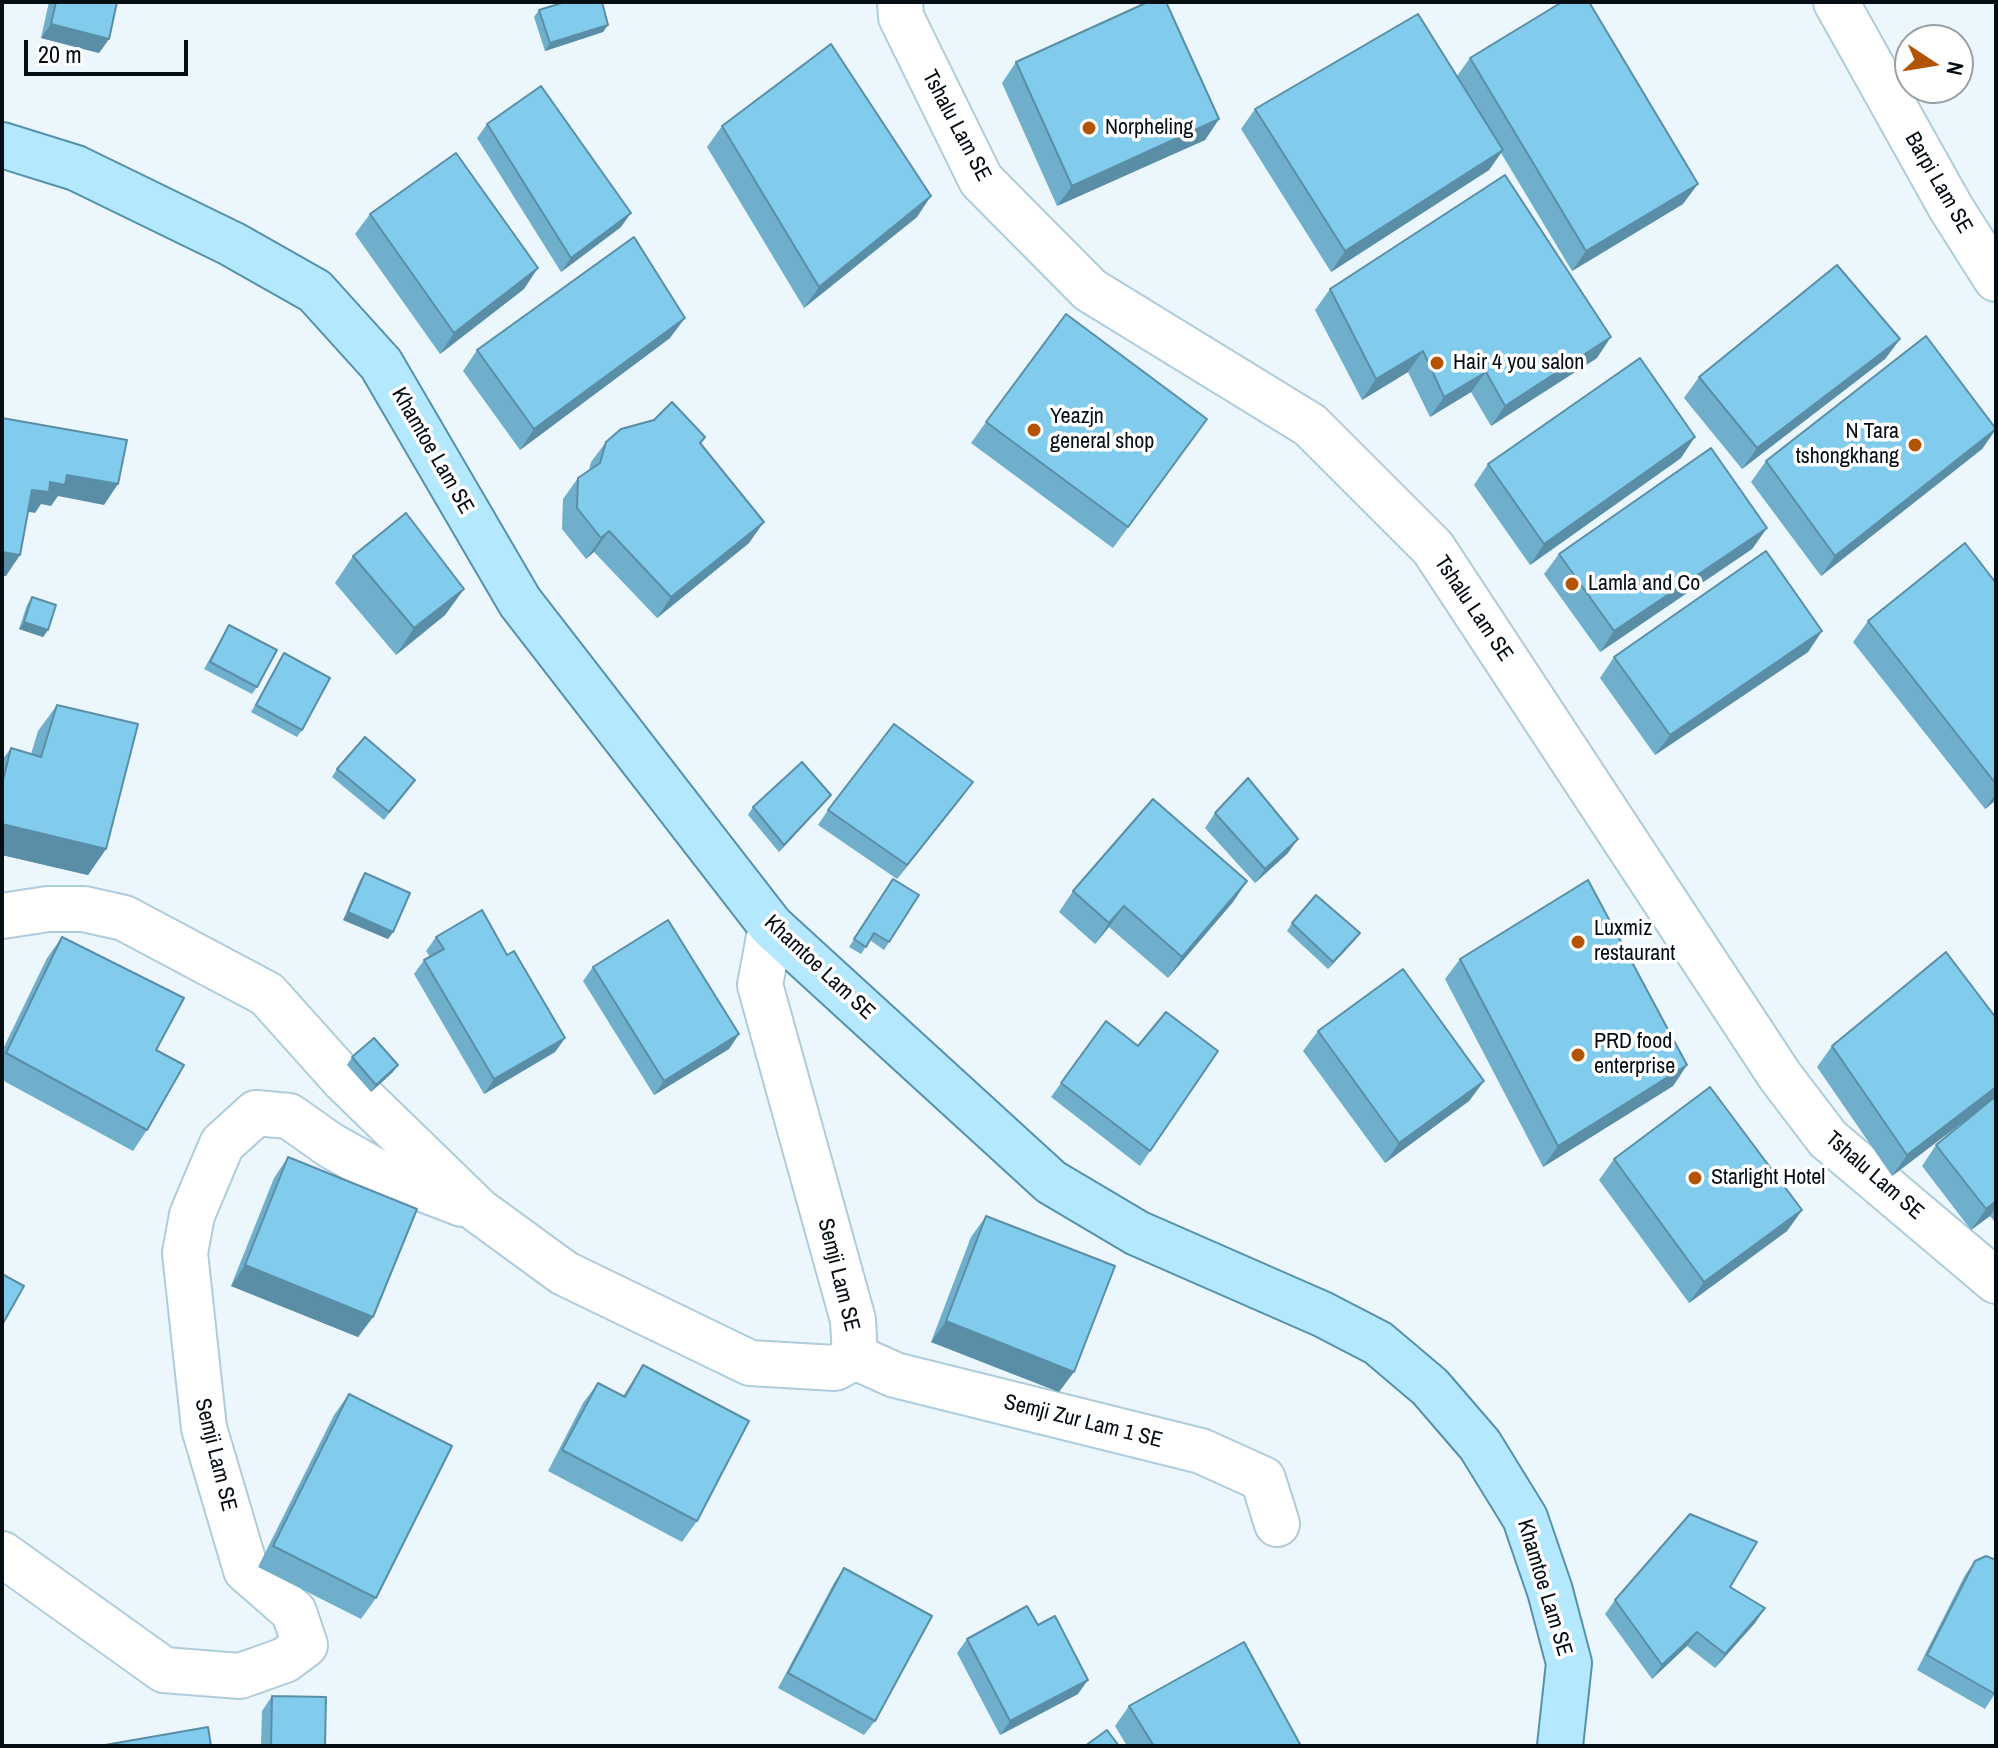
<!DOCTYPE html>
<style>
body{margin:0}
#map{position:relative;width:1998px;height:1748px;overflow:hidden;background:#ebf7fd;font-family:"Archivo Narrow",sans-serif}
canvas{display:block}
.frame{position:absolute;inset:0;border:4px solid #050e13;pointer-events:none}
.north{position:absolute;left:1894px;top:24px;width:80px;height:80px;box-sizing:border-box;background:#fff;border:2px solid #9b9fa1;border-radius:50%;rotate:102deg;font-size:22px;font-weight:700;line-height:32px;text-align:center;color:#050e13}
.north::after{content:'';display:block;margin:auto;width:28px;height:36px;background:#b25403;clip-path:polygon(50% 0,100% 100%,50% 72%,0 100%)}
.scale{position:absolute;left:24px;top:40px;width:164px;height:36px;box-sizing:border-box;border:4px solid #050e13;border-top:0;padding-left:10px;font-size:24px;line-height:28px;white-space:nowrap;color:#050e13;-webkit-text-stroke:6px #fff;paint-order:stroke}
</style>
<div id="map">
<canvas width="1998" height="1748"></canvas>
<div class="frame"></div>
<div class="north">N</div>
<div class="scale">20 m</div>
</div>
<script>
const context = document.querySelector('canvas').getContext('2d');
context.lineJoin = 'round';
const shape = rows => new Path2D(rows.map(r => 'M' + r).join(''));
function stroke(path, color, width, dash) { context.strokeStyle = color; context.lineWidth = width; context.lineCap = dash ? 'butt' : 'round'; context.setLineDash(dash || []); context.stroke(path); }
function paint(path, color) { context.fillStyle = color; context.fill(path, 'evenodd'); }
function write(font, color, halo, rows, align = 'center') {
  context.font = font + ' "Archivo Narrow",sans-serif'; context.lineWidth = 7; context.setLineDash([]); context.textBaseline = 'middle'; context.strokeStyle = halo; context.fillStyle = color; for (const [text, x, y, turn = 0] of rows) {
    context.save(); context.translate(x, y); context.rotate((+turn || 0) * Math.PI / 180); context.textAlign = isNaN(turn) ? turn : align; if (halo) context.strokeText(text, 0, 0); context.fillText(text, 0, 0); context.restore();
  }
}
const street = shape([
 [900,2,901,17,981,180,1090,290,1310,425,1433,548,1780,1076,1828,1139,1996,1281],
 [1836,2,1951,208,1996,279],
 [2,916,48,909,84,909,124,918,267,994,344,1080,479,1211,564,1273,750,1363,835,1368,855,1357,853,1320,760,985,771,926],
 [855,1357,895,1375,1201,1451,1263,1479,1277,1524],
 [2,1554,164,1670,240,1676,285,1660,305,1645,294,1612,246,1570,204,1428,185,1253,192,1215,222,1144,256,1113,289,1116,330,1145,376,1171,462,1204]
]);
const primary = shape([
 [2,145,76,168,232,244,315,291,381,364,520,602,771,926,1051,1182,1137,1233,1322,1314,1378,1343,1430,1387,1480,1445,1525,1518,1550,1591,1569,1663,1560,1746]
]);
stroke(street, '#afccdb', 48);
stroke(primary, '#5691ac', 48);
stroke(street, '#fff', 44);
stroke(primary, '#b4e8fe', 44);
paint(shape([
 [49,2,117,2,109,39,99,53,41,38],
 [539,10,608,25,603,32,545,51,534,17],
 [1470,58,1683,204,1572,271,1501,153,1489,170,1331,272,1241,129,1255,109,1457,76],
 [1016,62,1219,119,1205,140,1057,206,1002,83],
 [487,124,621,227,561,272,477,138],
 [722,126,917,217,804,308,707,147],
 [370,214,524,289,440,354,355,234],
 [1330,289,1597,358,1491,426,1471,392,1430,417,1408,372,1362,400,1315,310],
 [670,338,520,450,463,371,477,350],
 [1900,339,1885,359,1742,469,1684,398,1699,377],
 [986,422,1192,440,1113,548,971,443],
 [1996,429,1982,449,1821,576,1751,482,1766,461],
 [606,442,701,444,749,543,657,618,594,552,586,559,562,529,563,499,578,478,589,470,591,462],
 [1681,458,1530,565,1474,485,1488,464],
 [1767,528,1752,549,1600,652,1544,574,1559,554],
 [353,556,464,589,445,615,396,655,335,583],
 [1996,583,1996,800,1985,809,1853,642,1868,621],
 [32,597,48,630,43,637,19,629,27,605],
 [229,625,257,687,252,694,204,669],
 [1822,631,1808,652,1655,755,1600,678,1614,657],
 [284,653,302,730,297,737,251,712],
 [57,705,106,849,88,875,2,855,2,760,11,748,31,754,38,731],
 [337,769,415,780,384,820,332,777],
 [831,795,825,802,779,852,748,815,753,807],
 [963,796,897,879,818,825,828,810],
 [1215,813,1288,853,1255,883,1205,828],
 [365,873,393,932,388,939,343,920,360,880],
 [893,879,919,895,884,950,870,940,861,954,849,947],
 [1247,881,1233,902,1168,978,1109,927,1095,944,1059,912,1073,891],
 [1292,923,1355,940,1328,969,1287,931],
 [62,937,156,1050,147,1130,133,1151,2,1080,2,1051,47,958],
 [436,937,565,1038,555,1052,484,1094,414,974,424,960,430,957,426,951],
 [1460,959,1687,1065,1673,1086,1543,1167,1445,979],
 [593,967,739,1034,729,1049,654,1095,583,981],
 [1996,1018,1996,1223,1990,1216,1971,1230,1922,1166,1936,1145,1986,1104,1892,1176,1817,1067,1832,1046],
 [1318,1031,1484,1081,1469,1101,1385,1163,1303,1051],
 [1138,1046,1218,1051,1140,1166,1051,1097,1061,1083],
 [352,1057,393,1072,371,1092,347,1065],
 [288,1157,373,1317,358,1337,231,1286,274,1178],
 [1614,1159,1802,1210,1787,1231,1689,1303,1599,1180],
 [986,1216,1059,1392,931,1342,971,1237],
 [643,1365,697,1521,682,1542,548,1471,583,1403,598,1383,623,1396],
 [349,1394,376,1598,361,1619,258,1567,334,1415],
 [1975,1561,1996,1692,1985,1709,1917,1670,1965,1575],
 [844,1568,875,1721,864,1735,778,1688,834,1583],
 [1730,1587,1765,1608,1755,1623,1715,1668,1687,1646,1652,1679,1605,1614,1615,1600],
 [967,1639,1078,1694,1000,1735,957,1653],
 [272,1696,325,1746,261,1746,262,1711],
 [1129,1706,1301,1746,1127,1746,1115,1726]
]), '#6fafcc');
paint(shape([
 [51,24,109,39,99,53,41,38],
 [608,25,603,32,545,51,550,43],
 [1219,119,1205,140,1057,206,1072,186],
 [1503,150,1489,170,1331,272,1345,251],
 [1698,184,1683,204,1572,271,1586,251],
 [931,196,917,217,804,308,819,287],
 [631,213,621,227,561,272,571,258],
 [538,268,524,289,440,354,454,333],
 [685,318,670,338,520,450,534,429],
 [1611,337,1597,358,1491,426,1505,406],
 [1900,339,1885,359,1742,469,1757,448],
 [1423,351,1408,372,1362,400,1376,379],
 [1486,372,1471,392,1430,417,1444,397],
 [1996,429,1982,449,1821,576,1835,556],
 [1695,437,1681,458,1530,565,1544,544],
 [67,475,118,484,104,505,58,496,51,506,41,504,35,513,18,510,32,490],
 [764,522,749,543,657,618,671,597],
 [1767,528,1752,549,1600,652,1614,631],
 [609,531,594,552,586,559,601,538],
 [2,552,20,555,6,576,2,576],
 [464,589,445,615,396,655,414,628],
 [24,622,48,630,43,637,19,629],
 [1822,631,1808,652,1655,755,1670,735],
 [973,782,963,796,897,879,907,865],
 [1996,793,1996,800,1985,809],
 [831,795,825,802,779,852,784,845],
 [2,824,106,849,88,875,2,855],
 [1298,839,1288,853,1255,883,1265,869],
 [1247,881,1233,902,1168,978,1182,957],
 [1124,906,1109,927,1095,944,1109,923],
 [348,912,393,932,388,939,343,920],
 [1360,933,1355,940,1328,969,1333,962],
 [739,1034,729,1049,654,1095,664,1081],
 [565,1038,555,1052,484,1094,494,1079],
 [398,1065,393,1072,371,1092,376,1085],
 [1687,1065,1673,1086,1543,1167,1558,1146],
 [1484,1081,1469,1101,1385,1163,1399,1143],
 [1996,1087,1996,1097,1892,1176,1907,1155],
 [1996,1201,1996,1207,1990,1216,1971,1230,1986,1209],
 [1802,1210,1787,1231,1689,1303,1704,1282],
 [245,1265,373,1317,358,1337,231,1286],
 [946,1321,1074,1372,1059,1392,931,1342],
 [1765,1608,1755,1623,1715,1668,1725,1654],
 [1697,1632,1687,1646,1652,1679,1662,1665],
 [1088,1680,1078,1694,1000,1735,1010,1721]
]), '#5a8ea6');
const building = shape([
 [56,2,117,2,109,39,51,24,56,2],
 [565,2,602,2,608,25,550,43,539,10,565,2],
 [1148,2,1166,2,1219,119,1072,186,1016,62,1148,2],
 [1562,2,1589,2,1698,184,1586,251,1470,58,1562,2],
 [1418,14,1503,150,1345,251,1255,109,1418,14],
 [831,44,931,196,819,287,722,126,831,44],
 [541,86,631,213,571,258,487,124,541,86],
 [456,153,538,268,454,333,370,214,456,153],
 [1505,175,1611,337,1505,406,1486,372,1444,397,1423,351,1376,379,1330,289,1505,175],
 [634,237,685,318,534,429,477,350,634,237],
 [1837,265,1900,339,1757,448,1699,377,1837,265],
 [1066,314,1207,419,1128,527,986,422,1066,314],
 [1926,336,1996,429,1835,556,1766,461,1926,336],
 [1640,358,1695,437,1544,544,1488,464,1640,358],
 [672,402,705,437,700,443,764,522,671,597,609,531,601,538,577,508,578,478,600,463,606,442,621,429,654,420,672,402],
 [2,418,127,440,118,484,67,475,65,485,50,482,49,492,32,490,20,555,2,552,2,418],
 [1711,448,1767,528,1614,631,1559,554,1711,448],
 [406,513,464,589,414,628,353,556,406,513],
 [1965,543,1996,583,1996,784,1868,621,1965,543],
 [1766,551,1822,631,1670,735,1614,657,1766,551],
 [32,597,56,605,48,630,24,622,32,597],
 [229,625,277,650,257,687,210,662,229,625],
 [284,653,330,678,302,730,256,705,284,653],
 [57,705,138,724,106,849,2,824,2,784,11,748,41,757,57,705],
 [894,724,973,782,907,865,828,810,894,724],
 [365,737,415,780,389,812,337,769,365,737],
 [802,762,831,795,784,845,753,807,802,762],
 [1248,778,1298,839,1265,869,1215,813,1248,778],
 [1153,799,1247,881,1182,957,1124,906,1109,923,1073,891,1153,799],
 [365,873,410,893,393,932,348,912,365,873],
 [893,879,919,895,889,942,874,933,866,947,854,939,893,879],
 [1588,880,1687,1065,1558,1146,1460,959,1588,880],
 [1316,895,1360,933,1333,962,1292,923,1316,895],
 [482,910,507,955,514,951,565,1038,494,1079,424,960,444,949,436,937,482,910],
 [668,920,739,1034,664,1081,593,967,668,920],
 [62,937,184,998,156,1050,184,1065,147,1130,6,1053,62,937],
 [1946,952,1996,1018,1996,1087,1907,1155,1832,1046,1946,952],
 [1403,969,1484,1081,1399,1143,1318,1031,1403,969],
 [1166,1012,1218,1051,1150,1151,1061,1083,1106,1021,1138,1046,1166,1012],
 [374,1038,398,1065,376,1085,352,1057,374,1038],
 [1710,1087,1802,1210,1704,1282,1614,1159,1710,1087],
 [1996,1096,1996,1201,1986,1209,1936,1145,1996,1096],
 [288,1157,417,1209,373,1317,245,1265,288,1157],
 [986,1216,1115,1266,1074,1372,946,1321,986,1216],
 [2,1274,24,1286,2,1325,2,1274],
 [643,1365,749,1421,697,1521,562,1450,598,1383,625,1397,643,1365],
 [349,1394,452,1446,376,1598,273,1546,349,1394],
 [1690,1514,1757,1542,1730,1587,1765,1608,1725,1654,1697,1632,1662,1665,1615,1600,1690,1514],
 [1986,1556,1996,1560,1996,1692,1995,1694,1927,1655,1975,1561,1986,1556],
 [844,1568,932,1616,875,1721,788,1673,844,1568],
 [1027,1606,1038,1625,1055,1616,1088,1680,1010,1721,967,1639,1027,1606],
 [1244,1642,1301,1746,1154,1746,1129,1706,1244,1642],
 [272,1696,326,1697,325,1746,271,1746,272,1696],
 [208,1727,211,1746,105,1745,208,1727],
 [1107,1730,1119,1746,1085,1746,1107,1730]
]);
paint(building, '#81cbed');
stroke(building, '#5a8ea6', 2);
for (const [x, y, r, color] of [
 [1089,128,8,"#b25403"],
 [1437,363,8,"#b25403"],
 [1034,430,8,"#b25403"],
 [1915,445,8,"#b25403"],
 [1572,584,8,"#b25403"],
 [1578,942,8,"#b25403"],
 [1578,1055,8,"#b25403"],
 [1695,1178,8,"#b25403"]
]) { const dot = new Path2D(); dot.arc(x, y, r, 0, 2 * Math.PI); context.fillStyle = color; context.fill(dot); stroke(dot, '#fff', 3); }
write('22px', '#050e13', '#fff', [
 ["Tshalu Lam SE",956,126,62],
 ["Barpi Lam SE",1938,183,60],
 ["Khamtoe Lam SE",432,451,60],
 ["Tshalu Lam SE",1473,609,56],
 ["Khamtoe Lam SE",819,968,43],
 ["Tshalu Lam SE",1874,1176,41],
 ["Semji Lam SE",838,1275,76],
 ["Semji Zur Lam 1 SE",1083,1422,14],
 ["Semji Lam SE",215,1455,76],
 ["Khamtoe Lam SE",1544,1588,73]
]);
write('22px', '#050e13', '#fff', [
 ["Norpheling",1105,128],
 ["Hair 4 you salon",1453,363],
 ["Yeazjn",1050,417],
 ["general shop",1050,442],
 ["N Tara",1899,432,"right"],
 ["tshongkhang",1899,457,"right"],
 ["Lamla and Co",1588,584],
 ["Luxmiz",1594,929],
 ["restaurant",1594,954],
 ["PRD food",1594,1042],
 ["enterprise",1594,1067],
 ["Starlight Hotel",1711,1178]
], 'left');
</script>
